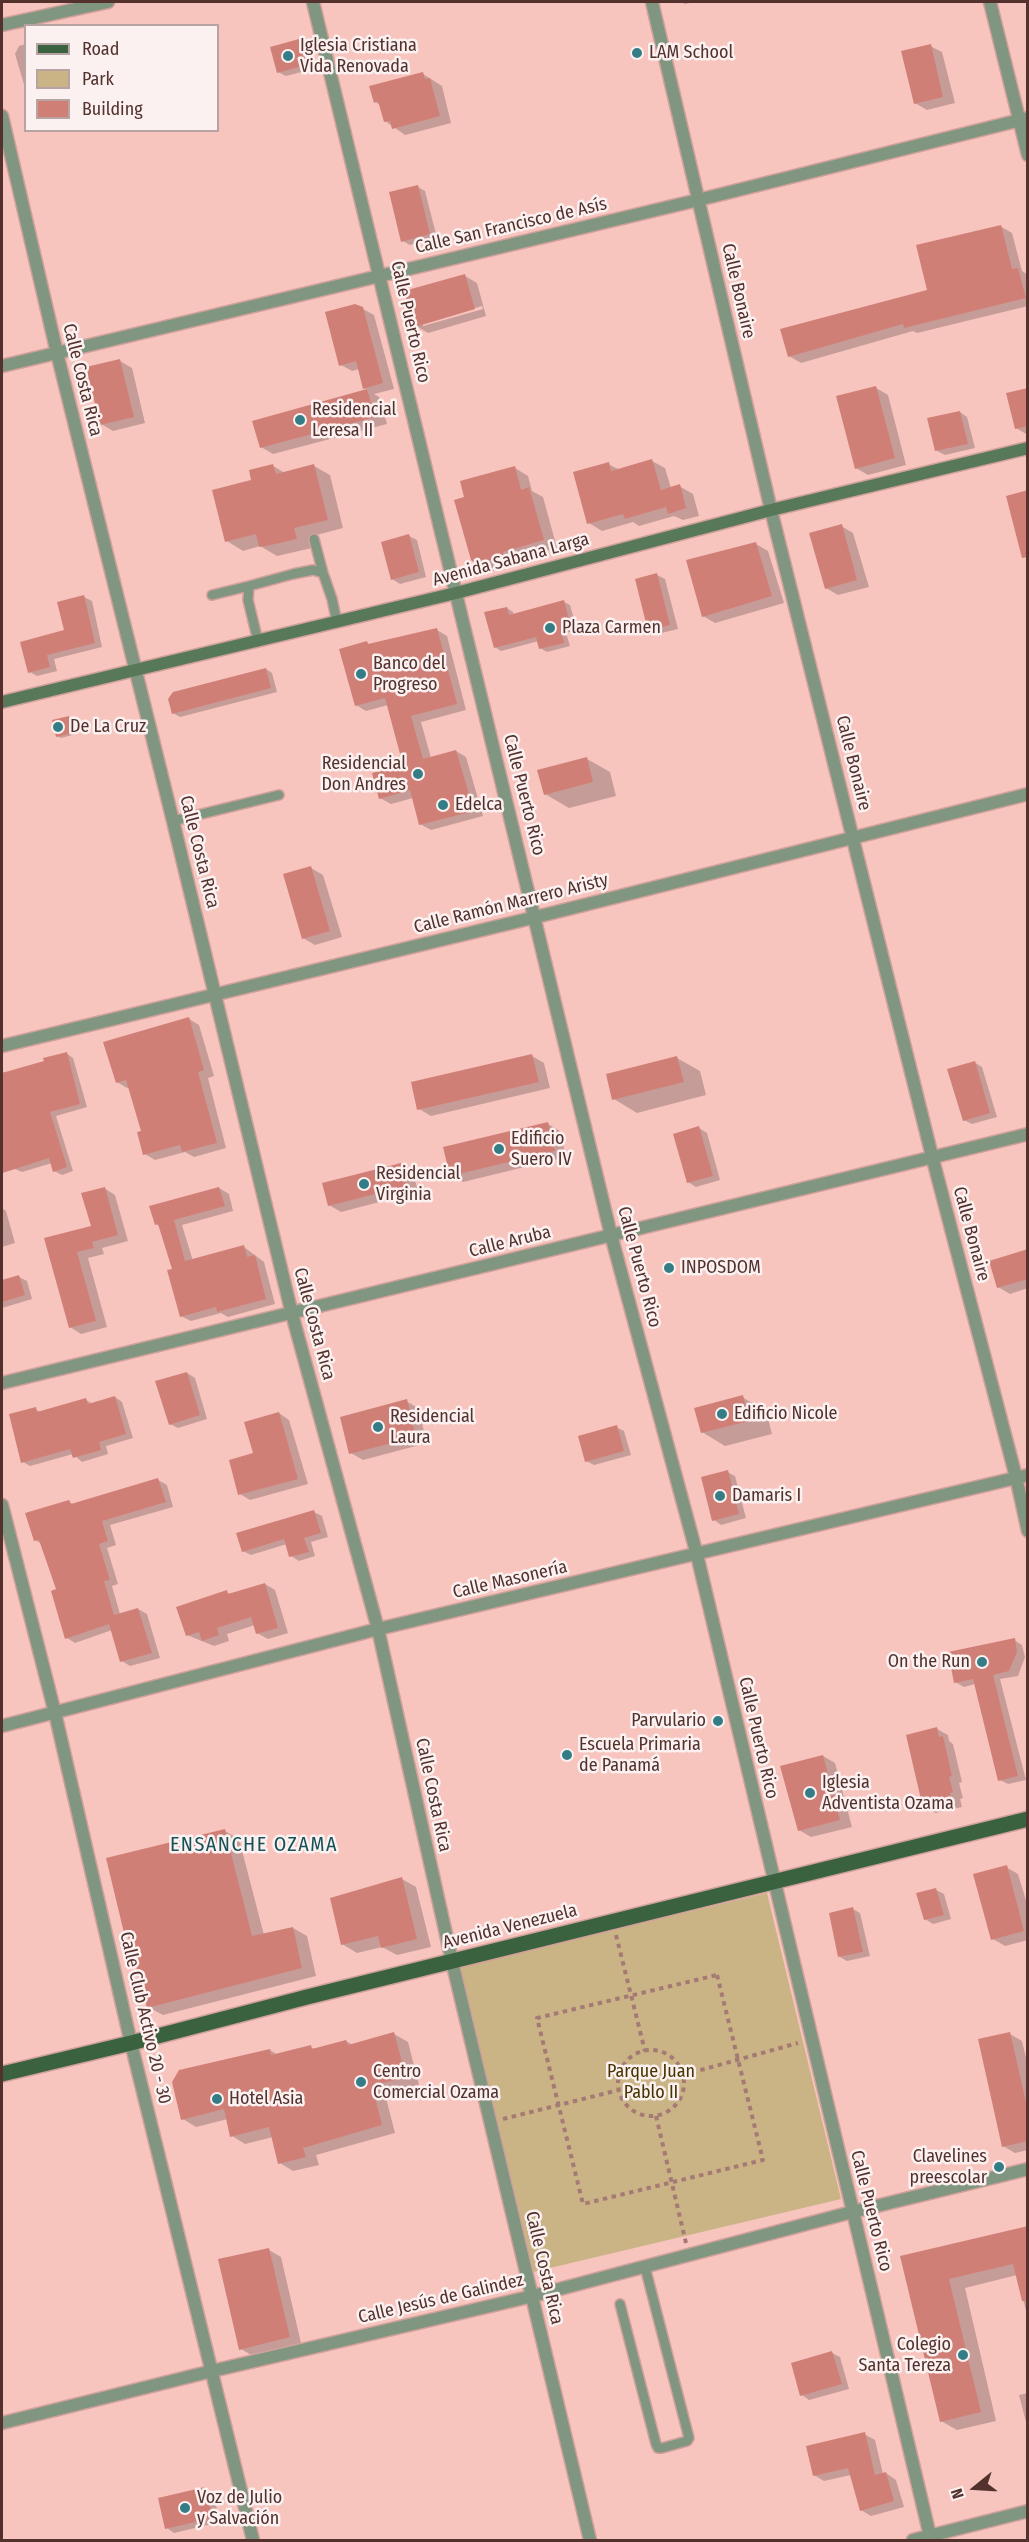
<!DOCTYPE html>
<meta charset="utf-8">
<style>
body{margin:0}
#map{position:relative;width:1029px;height:2542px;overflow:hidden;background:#f8c4be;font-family:"Fira Sans Condensed",sans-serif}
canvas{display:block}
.frame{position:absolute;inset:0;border:3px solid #53312d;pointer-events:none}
.legend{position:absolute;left:24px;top:24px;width:195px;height:108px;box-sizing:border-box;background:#faf1f0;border:2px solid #b7a4a2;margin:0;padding:8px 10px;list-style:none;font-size:18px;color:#53312d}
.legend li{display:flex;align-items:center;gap:12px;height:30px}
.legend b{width:30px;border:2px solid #b7a4a2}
.north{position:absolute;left:945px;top:2458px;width:60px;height:60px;-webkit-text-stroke:4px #faf1f0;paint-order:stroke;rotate:252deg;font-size:16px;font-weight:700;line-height:24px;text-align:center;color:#53312d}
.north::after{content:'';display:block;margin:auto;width:21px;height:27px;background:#53312d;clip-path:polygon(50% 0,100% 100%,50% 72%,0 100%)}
</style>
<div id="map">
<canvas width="1029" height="2542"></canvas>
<div class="frame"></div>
<ul class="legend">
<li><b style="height:8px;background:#3a623e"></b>Road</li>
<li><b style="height:16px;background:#cab486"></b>Park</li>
<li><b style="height:16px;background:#d07f77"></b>Building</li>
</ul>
<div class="north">N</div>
</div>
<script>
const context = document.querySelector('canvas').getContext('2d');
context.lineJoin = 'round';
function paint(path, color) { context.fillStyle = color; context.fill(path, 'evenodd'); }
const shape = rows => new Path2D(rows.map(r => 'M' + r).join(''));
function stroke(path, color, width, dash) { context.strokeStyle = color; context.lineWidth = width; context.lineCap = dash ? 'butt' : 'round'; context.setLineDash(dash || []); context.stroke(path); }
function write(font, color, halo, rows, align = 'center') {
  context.font = font + ' "Fira Sans Condensed",sans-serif'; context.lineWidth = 5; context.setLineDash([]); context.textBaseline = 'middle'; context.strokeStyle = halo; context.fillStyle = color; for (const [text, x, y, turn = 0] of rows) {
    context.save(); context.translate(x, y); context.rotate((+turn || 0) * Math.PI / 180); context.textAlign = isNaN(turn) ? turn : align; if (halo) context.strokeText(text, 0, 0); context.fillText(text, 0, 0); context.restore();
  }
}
paint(shape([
 [767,1893,841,2199,533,2272,460,1967]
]), '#cab486');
paint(shape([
 [681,2,695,2,685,4],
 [299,41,306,45,313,69,286,76,278,72],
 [26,44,26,91,15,54,19,46],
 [930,46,942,52,955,103,927,110,915,103],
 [423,74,442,86,451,123,405,135,385,121,380,105,375,102],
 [418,187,425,191,437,238,410,245,403,241],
 [1000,226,1012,233,1022,271,1028,275,1028,306,917,333,913,331,801,363,789,356,929,291],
 [465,276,477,283,486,316,428,333,416,326],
 [482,306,483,309,423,326,423,323],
 [363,309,374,315,394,389,374,394,379,397,387,424,273,454,261,447,254,422,368,390,364,388,359,369,352,371,341,365],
 [120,361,132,368,145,423,113,431,101,424],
 [876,388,888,395,906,465,868,475,856,468],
 [1028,389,1028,435,1016,428],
 [960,412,967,417,975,448,945,455,937,451],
 [652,461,665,468,671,488,679,486,693,494,699,516,683,520,674,516,639,526,633,522,602,531,589,523,608,464,620,470],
 [273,466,285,473,314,466,330,475,343,528,309,537,312,548,277,556,260,546,243,551,227,541,253,481],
 [515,468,528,476,532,491,543,497,557,548,516,559,517,564,492,571,472,559,466,498],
 [841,526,853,533,869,587,838,595,826,588],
 [409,536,417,540,426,577,400,584,392,579],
 [756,544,768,551,784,603,715,623,703,616],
 [657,575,665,579,678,629,657,634,650,630],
 [84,597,92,601,102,647,54,659,57,671,37,676,30,672,66,631],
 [564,602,570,605,577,630,566,633,570,646,547,652,540,648,539,641,501,651,495,647,507,608,513,612,514,615],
 [437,630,447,636,466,710,421,722,431,758,456,751,466,757,483,816,431,830,420,824,413,798,391,804,380,798,404,766,388,705,366,711,356,705,367,643,371,645],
 [266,669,272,673,277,692,180,717,173,713],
 [69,717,72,719,76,734,61,738,57,736],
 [587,759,610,772,616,796,569,808,545,794],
 [311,868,323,875,342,937,315,945,303,938],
 [189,1019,199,1025,214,1076,208,1078,226,1148,194,1157,185,1152,155,1160,145,1154,143,1132,130,1087,127,1088,117,1082],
 [66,1053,73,1058,87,1107,56,1116,73,1171,62,1175,54,1171,52,1163,22,1172,15,1169,2,1173,2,1072,9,1073,46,1063],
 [532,1056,544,1063,550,1088,431,1116,419,1109],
 [677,1058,700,1071,706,1095,637,1113,614,1099],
 [974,1062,982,1067,997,1117,972,1124,964,1120],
 [548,1124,560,1131,566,1157,463,1182,451,1175],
 [699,1128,707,1133,720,1180,696,1187,688,1182],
 [401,1164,413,1171,418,1192,341,1212,329,1205],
 [104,1188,115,1195,128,1241,102,1248,104,1254,88,1258,107,1327,81,1334,70,1327,46,1240,93,1227],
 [219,1188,229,1194,233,1211,182,1225,193,1261,244,1247,264,1262,275,1304,228,1317,221,1313,191,1321,181,1316,173,1270,161,1227,156,1224],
 [2,1208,6,1211,15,1243,2,1247],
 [1028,1251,1028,1288,1010,1294,998,1287],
 [19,1277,27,1281,32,1299,2,1308,2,1282],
 [187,1373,195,1378,207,1419,178,1428,170,1424],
 [115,1397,122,1402,133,1438,106,1446,108,1454,82,1462,73,1454,30,1466,23,1462,35,1409,42,1413,86,1400,93,1404],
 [742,1397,766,1411,772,1434,725,1446,702,1432],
 [406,1401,418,1408,427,1443,363,1460,351,1453],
 [279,1413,289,1420,308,1484,250,1500,240,1494,255,1454],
 [616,1427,624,1431,631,1455,594,1465,586,1461],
 [727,1472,735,1476,746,1518,721,1525,714,1520],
 [158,1480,167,1485,173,1507,110,1525,116,1545,107,1548,118,1584,112,1586,120,1614,138,1609,147,1614,160,1658,130,1666,122,1661,112,1630,75,1643,67,1638,57,1590,42,1544,35,1540,69,1502,75,1505],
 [314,1512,322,1516,328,1537,311,1542,315,1556,299,1561,291,1556,287,1544,251,1555,243,1551],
 [265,1584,275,1590,288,1633,268,1639,257,1633,255,1625,227,1634,229,1641,214,1646,187,1635,226,1592,230,1594],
 [1014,1640,1022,1645,1025,1657,1018,1676,1000,1679,1026,1780,1008,1784,1000,1780,975,1684,964,1687,955,1682],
 [937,1729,948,1735,949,1741,953,1744,962,1782,959,1783,963,1798,960,1799,962,1807,935,1813,925,1807],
 [823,1756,835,1763,852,1827,811,1837,799,1830],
 [225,1831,239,1839,264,1935,293,1928,307,1936,316,1976,163,2015,148,2007,129,1938,127,1936],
 [1006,1867,1018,1874,1028,1907,1028,1940,1005,1946,993,1939],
 [402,1879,416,1887,431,1947,397,1955,382,1947,357,1953,342,1944],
 [936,1890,944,1894,951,1919,933,1924,925,1919],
 [853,1909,860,1913,870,1956,847,1961,840,1957],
 [394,2034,408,2042,419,2085,385,2094,395,2133,316,2155,319,2165,293,2171,280,2163,273,2137,245,2144,232,2136,228,2119,196,2127,183,2119,270,2050,278,2055,310,2047,315,2049,346,2041,353,2045],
 [1010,2034,1022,2041,1028,2066,1028,2150,1015,2153,1003,2146],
 [1028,2228,1028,2319,1017,2275,965,2288,996,2421,957,2430,941,2421,902,2257],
 [269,2250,281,2257,301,2343,253,2356,241,2349],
 [832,2353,840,2357,849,2389,809,2400,802,2395],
 [1028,2393,1028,2430,1019,2395],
 [864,2434,875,2440,883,2474,886,2473,896,2480,904,2507,871,2516,861,2510,851,2475,824,2481,814,2475],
 [205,2489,213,2493,220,2522,174,2533,167,2528]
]), '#0003');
paint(shape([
 [299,39,306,65,277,73,270,47],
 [931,44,943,97,914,104,901,51],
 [423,72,425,79,430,78,440,116,392,129,390,121,384,122,378,101,374,103,369,86],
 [418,185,430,234,401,242,389,192],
 [1001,225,1012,269,1018,268,1026,298,904,328,903,324,788,357,780,329,927,290,916,245],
 [465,274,475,309,415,327,404,291],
 [355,304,363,307,383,383,363,389,356,361,339,366,325,312],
 [120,359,134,417,100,425,86,367],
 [876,386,895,458,855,469,836,396],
 [1028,388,1028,426,1015,429,1006,393],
 [367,389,375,417,260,448,252,421],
 [960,411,968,444,935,451,927,418],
 [652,459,661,490,680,484,686,508,668,514,666,507,625,519,623,514,587,524,573,472,609,462,611,471],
 [273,464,276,474,314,464,328,520,294,528,297,539,271,545,259,547,256,534,225,542,212,490,251,480,249,470],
 [515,466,521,490,529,487,544,540,503,552,504,556,477,564,471,560,454,500,464,497,460,481],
 [1028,490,1028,557,1022,558,1006,496],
 [842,524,857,580,825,589,809,533],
 [409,534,419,572,391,580,381,542],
 [756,542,772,596,702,617,686,560],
 [657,573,670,625,648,631,635,579],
 [84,595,95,643,47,655,50,667,28,673,20,642,64,630,57,602],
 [564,600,571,627,561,629,564,643,539,649,536,637,494,648,484,612,507,607,509,615],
 [437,628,457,704,411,716,423,759,456,750,474,811,419,825,410,790,379,799,372,773,403,765,385,698,355,706,339,649,367,641,368,644],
 [266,668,271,688,172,714,168,699,173,692],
 [69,716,73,733,56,737,52,720],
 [587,757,593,782,544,795,537,770],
 [311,866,330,931,302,939,283,874],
 [189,1017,204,1070,198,1072,217,1143,182,1152,180,1145,143,1155,137,1132,141,1131,126,1080,116,1083,103,1042],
 [67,1052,80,1104,50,1112,67,1167,53,1172,49,1158,2,1173,2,1073,44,1061,43,1058],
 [532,1054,539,1082,417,1110,411,1082],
 [677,1056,684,1082,612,1100,606,1074],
 [975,1061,990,1113,963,1121,947,1069],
 [548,1122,555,1151,450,1176,443,1147],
 [699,1126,713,1176,687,1183,673,1134],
 [401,1163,407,1186,328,1206,322,1183],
 [105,1187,118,1235,92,1242,94,1248,77,1252,96,1321,69,1328,44,1238,91,1226,81,1193],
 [219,1187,225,1206,174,1220,185,1261,244,1245,247,1257,255,1255,266,1299,217,1312,216,1307,180,1317,167,1270,172,1269,158,1224,155,1225,149,1206],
 [1028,1249,1028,1279,997,1288,989,1261],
 [19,1275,25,1295,2,1302,2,1280],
 [187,1372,200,1415,169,1425,155,1381],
 [743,1395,749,1421,701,1433,694,1408],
 [115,1396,126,1434,99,1442,101,1450,73,1458,70,1449,21,1463,9,1414,36,1407,37,1412,86,1398,88,1404],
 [407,1399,416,1437,349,1454,340,1417],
 [279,1412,298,1479,238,1495,229,1460,253,1453,244,1422],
 [617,1425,624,1451,585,1462,578,1436],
 [728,1470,739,1514,712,1521,701,1477],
 [158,1478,166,1502,102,1521,108,1541,99,1544,110,1580,104,1581,114,1615,138,1608,152,1653,120,1662,109,1624,65,1639,51,1591,56,1589,39,1540,34,1541,25,1513,69,1500,71,1504],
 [314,1510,321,1533,304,1538,309,1552,289,1557,284,1539,242,1552,236,1533],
 [265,1583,278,1628,256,1634,251,1617,217,1628,219,1635,202,1641,199,1632,186,1636,176,1607,227,1590,228,1594],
 [1015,1638,1017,1652,1009,1671,993,1675,1018,1776,998,1781,973,1679,954,1683,948,1652],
 [937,1727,939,1737,943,1736,952,1776,949,1777,953,1792,950,1793,952,1801,923,1808,906,1735],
 [823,1755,840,1820,798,1831,780,1766],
 [225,1829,252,1936,293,1927,302,1968,147,2008,128,1936,125,1937,106,1858],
 [1007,1865,1024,1931,991,1940,973,1874],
 [402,1877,417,1939,381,1948,378,1936,341,1945,330,1898],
 [936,1888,944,1915,924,1920,916,1893],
 [853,1907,863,1952,838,1957,829,1913],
 [394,2032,406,2077,372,2086,382,2125,303,2148,306,2157,278,2164,269,2127,230,2137,224,2109,181,2120,172,2082,179,2070,270,2049,271,2055,311,2045,312,2049,346,2040,348,2045],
 [1010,2032,1028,2111,1028,2141,1002,2147,978,2039],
 [1028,2226,1028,2301,1022,2301,1013,2264,949,2279,981,2412,940,2422,900,2256],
 [269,2248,290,2337,239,2350,218,2259],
 [832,2351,842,2384,800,2396,791,2363],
 [865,2432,875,2475,886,2472,894,2501,860,2511,848,2468,813,2476,806,2446],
 [205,2487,213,2518,165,2529,158,2498]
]), '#d07f77');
const service = shape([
 [314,539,323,573],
 [212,595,249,586],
 [258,641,248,600,249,586,293,574,313,570,323,573,332,599,337,622],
 [173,821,279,795],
 [620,2304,656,2444,658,2448,662,2448,687,2441,689,2438,645,2267]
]);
const minor = shape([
 [652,2,771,510,932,1156,1016,1477,1028,1531],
 [990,2,1028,155],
 [2,25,108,2],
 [2,116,57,353,173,821,292,1314,378,1629,452,1961,590,2540],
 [2,366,698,200,1028,118],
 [2,1046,536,917,1028,794],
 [2,1383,1028,1134],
 [2,1505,55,1713,131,2043,253,2540],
 [2,1726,378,1629,1028,1475],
 [2,2423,212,2371,533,2296,852,2212,1028,2169],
 [913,2540,1028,2511]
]);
const tertiary = shape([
 [313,2,611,1235,697,1555,931,2540]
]);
const secondary = shape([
 [2,702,456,593,771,510,1028,448]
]);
const primary = shape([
 [2,2074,131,2043,307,1997,1028,1819]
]);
stroke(service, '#d0a19b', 12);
stroke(minor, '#d0a19b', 15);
stroke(tertiary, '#d0a19b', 15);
stroke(secondary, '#d0a19b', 15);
stroke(primary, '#d0a19b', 18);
stroke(shape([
 [616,1935,645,2051],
 [717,1975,763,2160,583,2204,537,2018,717,1975],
 '618 2083a33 33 0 1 1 66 0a33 33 0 1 1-66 0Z',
 [683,2075,798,2043],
 [656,2116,686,2243],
 [503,2119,619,2090]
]), '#a57a75', 4, [4.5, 4.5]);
stroke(service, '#809681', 9);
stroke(minor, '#809681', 12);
stroke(tertiary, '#809681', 12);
stroke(secondary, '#58785a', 12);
stroke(primary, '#3a623e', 15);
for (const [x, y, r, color] of [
 [637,53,6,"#357d86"],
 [288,56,6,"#357d86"],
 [300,420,6,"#357d86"],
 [550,628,6,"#357d86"],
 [361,674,6,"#357d86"],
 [58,727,6,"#357d86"],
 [418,774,6,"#357d86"],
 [443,805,6,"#357d86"],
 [499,1149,6,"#357d86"],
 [364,1184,6,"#357d86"],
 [669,1268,6,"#357d86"],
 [722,1414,6,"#357d86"],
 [378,1427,6,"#357d86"],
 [720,1496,6,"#357d86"],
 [982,1662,6,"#357d86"],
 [718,1721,6,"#357d86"],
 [567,1755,6,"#357d86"],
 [810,1793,6,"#357d86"],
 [361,2082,6,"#357d86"],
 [217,2099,6,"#357d86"],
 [999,2167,6,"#357d86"],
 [963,2355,6,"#357d86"],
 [185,2508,6,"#357d86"]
]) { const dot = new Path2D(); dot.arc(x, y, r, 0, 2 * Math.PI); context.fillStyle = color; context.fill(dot); stroke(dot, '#faf1f0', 2); }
write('18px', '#53312d', '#faf1f0', [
 ["Iglesia Cristiana",300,46],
 ["Vida Renovada",300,67],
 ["LAM School",649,53],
 ["Residencial",312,410],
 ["Leresa II",312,431],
 ["Plaza Carmen",562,628],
 ["Banco del",373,664],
 ["Progreso",373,685],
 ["De La Cruz",70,727],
 ["Residencial",406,764,"right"],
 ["Don Andres",406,785,"right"],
 ["Edelca",455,805],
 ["Edificio",511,1139],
 ["Suero IV",511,1160],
 ["Residencial",376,1174],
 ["Virginia",376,1195],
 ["INPOSDOM",681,1268],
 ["Edificio Nicole",734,1414],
 ["Residencial",390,1417],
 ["Laura",390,1438],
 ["Damaris I",732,1496],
 ["On the Run",970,1662,"right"],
 ["Parvulario",706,1721,"right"],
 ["Escuela Primaria",579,1745],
 ["de Panamá",579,1766],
 ["Iglesia",822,1783],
 ["Adventista Ozama",822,1804],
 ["Centro",373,2072],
 ["Comercial Ozama",373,2093],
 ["Hotel Asia",229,2099],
 ["Clavelines",987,2157,"right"],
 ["preescolar",987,2178,"right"],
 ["Colegio",951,2345,"right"],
 ["Santa Tereza",951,2366,"right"],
 ["Voz de Julio",197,2498],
 ["y Salvación",197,2519]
], 'left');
write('18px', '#53312d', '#faf1f0', [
 ["Calle San Francisco de Asís",511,226,-13],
 ["Calle Bonaire",738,291,77],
 ["Calle Puerto Rico",410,322,77],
 ["Calle Costa Rica",82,380,76],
 ["Avenida Sabana Larga",511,560,-15],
 ["Calle Bonaire",853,763,76],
 ["Calle Puerto Rico",524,795,76],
 ["Calle Costa Rica",199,852,76],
 ["Calle Ramón Marrero Aristy",511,904,-14],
 ["Calle Bonaire",971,1234,75],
 ["Calle Aruba",510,1242,-14],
 ["Calle Puerto Rico",639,1267,75],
 ["Calle Costa Rica",314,1324,75],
 ["Calle Masonería",510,1580,-13],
 ["Calle Puerto Rico",758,1738,77],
 ["Calle Costa Rica",433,1795,78],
 ["Avenida Venezuela",510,1927,-14],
 ["Calle Club Activo 20 - 30",145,2018,77],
 ["Calle Puerto Rico",871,2211,76],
 ["Calle Costa Rica",544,2268,77],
 ["Calle Jesús de Galindez",441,2299,-13]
]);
write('18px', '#473400', '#faf1f0', [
 ["Parque Juan",651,2072],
 ["Pablo II",651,2093]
]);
context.letterSpacing = '1.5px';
write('20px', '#165158', '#faf1f0', [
 ["ENSANCHE OZAMA",254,1845]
]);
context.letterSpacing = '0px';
</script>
